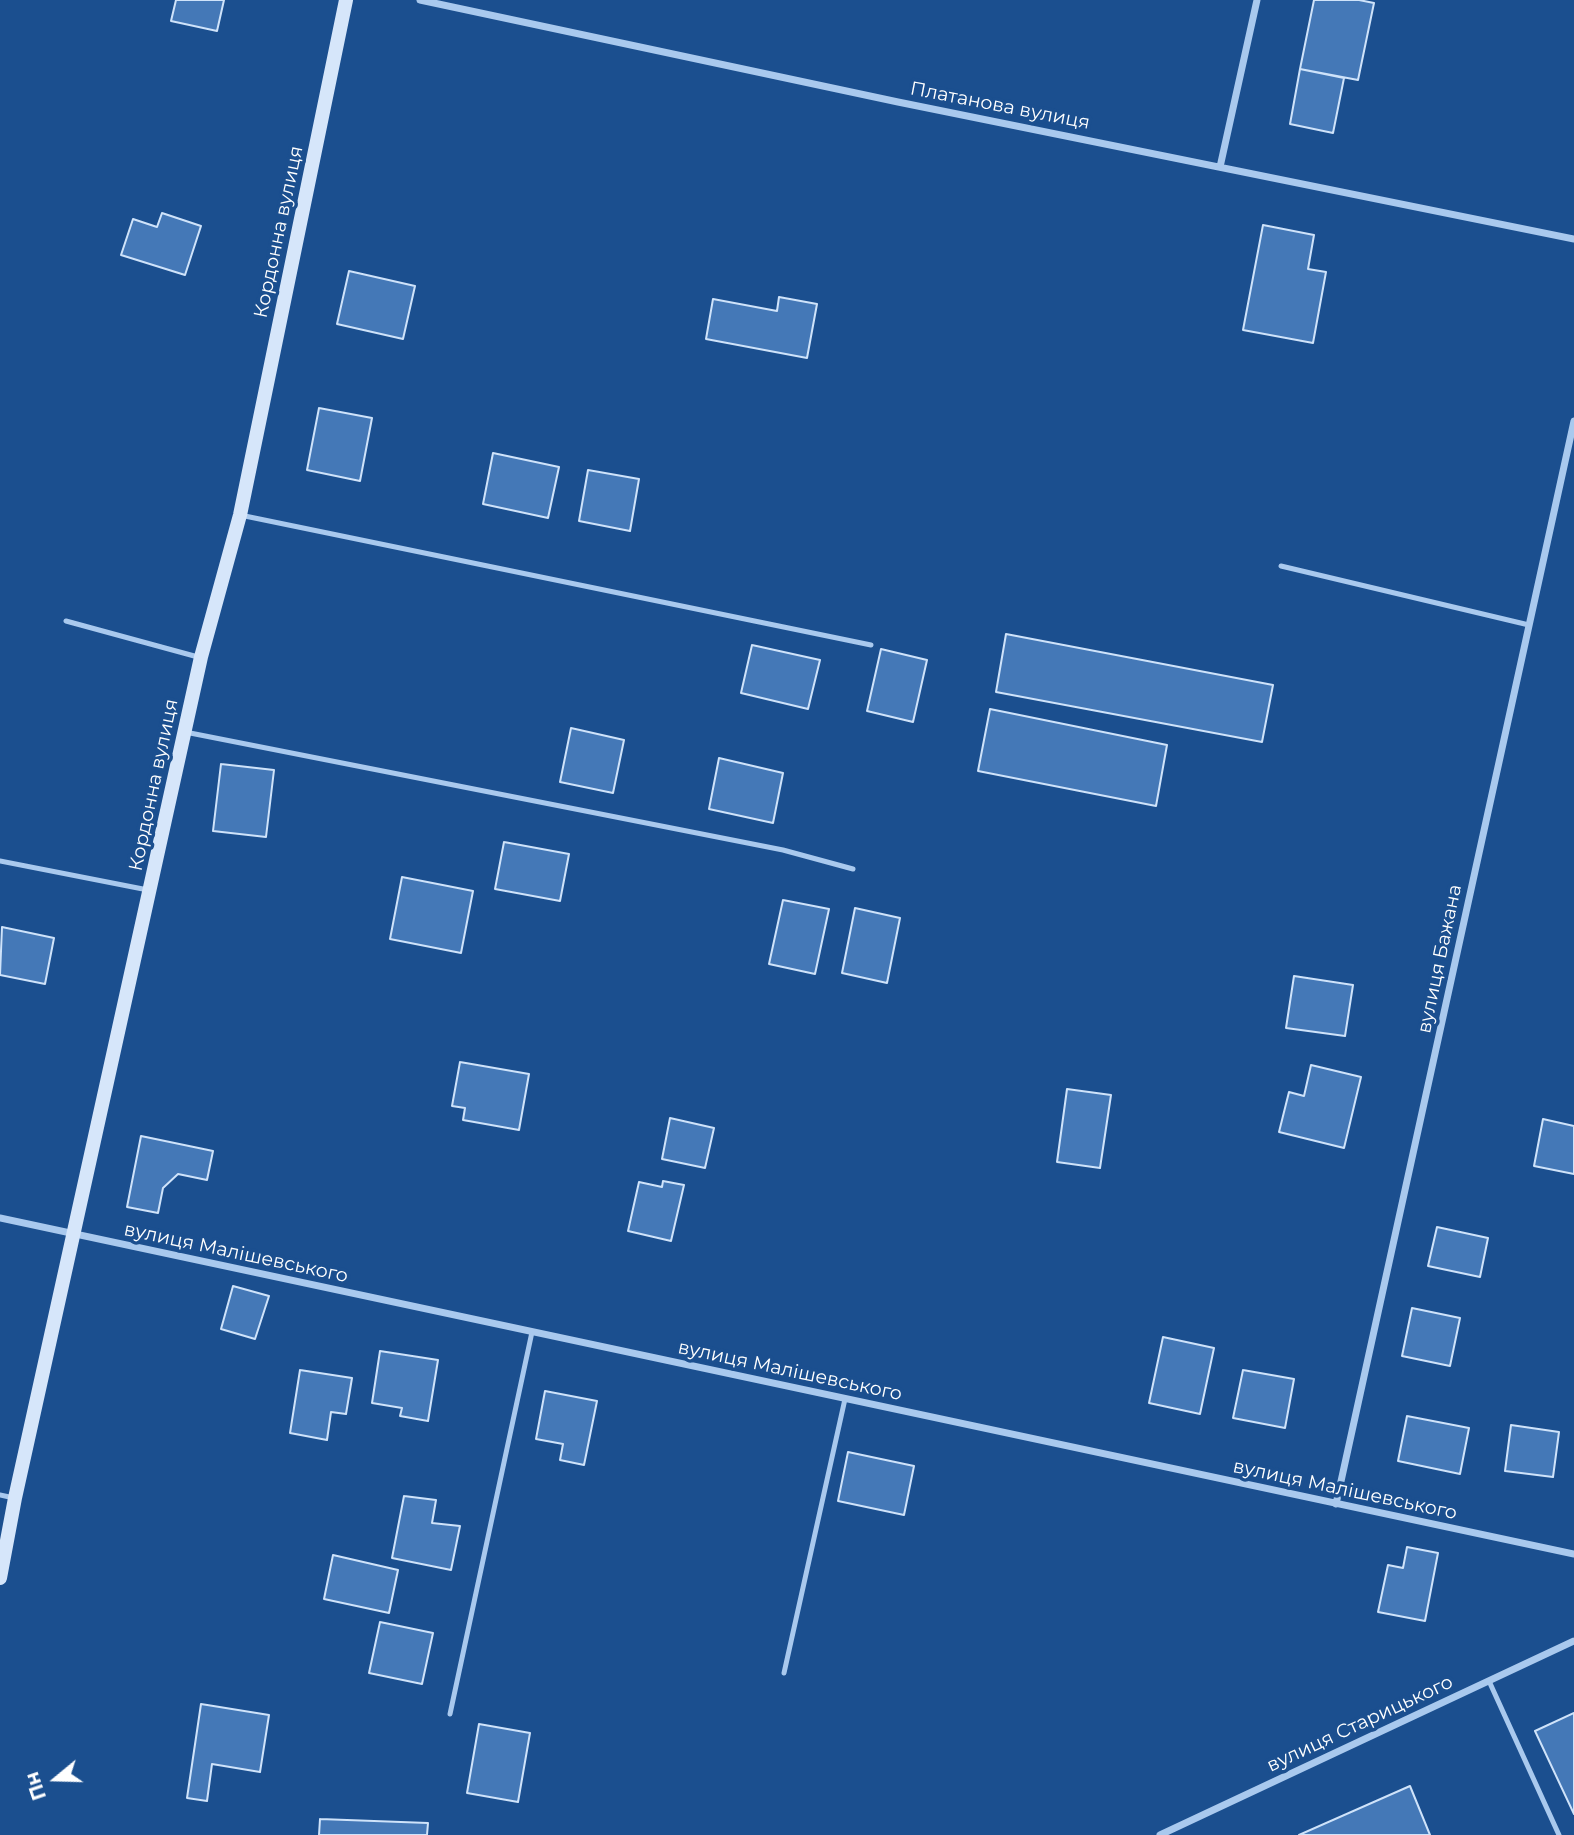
<!DOCTYPE html>
<meta charset="utf-8">
<style>
body{margin:0}
#map{position:relative;width:1574px;height:1835px;overflow:hidden;background:#1b4f8f;font-family:Montserrat,sans-serif}
canvas{display:block}
.north{position:absolute;left:21px;top:1744px;width:70px;height:70px;-webkit-text-stroke:5px #1b4f8f;paint-order:stroke;rotate:251deg;font-size:19px;font-weight:700;line-height:28px;text-align:center;color:#fff}
.north::after{content:'';display:block;margin:auto;width:24px;height:32px;background:#fff;clip-path:polygon(50% 0,100% 100%,50% 72%,0 100%)}
</style>
<div id="map">
<canvas width="1574" height="1835"></canvas>
<div class="north">Пн</div>
</div>
<script>
const context = document.querySelector('canvas').getContext('2d');
context.lineJoin = 'round';
function paint(path, color) { context.fillStyle = color; context.fill(path, 'evenodd'); }
const shape = rows => new Path2D(rows.map(r => 'M' + r).join(''));
function stroke(path, color, width, dash) { context.strokeStyle = color; context.lineWidth = width; context.lineCap = dash ? 'butt' : 'round'; context.setLineDash(dash || []); context.stroke(path); }
function write(font, color, halo, rows, align = 'center') {
  context.font = font + ' Montserrat,sans-serif'; context.lineWidth = 7; context.setLineDash([]); context.textBaseline = 'middle'; context.strokeStyle = halo; context.fillStyle = color; for (const [text, x, y, turn = 0] of rows) {
    context.save(); context.translate(x, y); context.rotate((+turn || 0) * Math.PI / 180); context.textAlign = isNaN(turn) ? turn : align; if (halo) context.strokeText(text, 0, 0); context.fillText(text, 0, 0); context.restore();
  }
}
const building = shape([
 [176,0,224,0,217,31,171,21,176,0],
 [1314,0,1359,0,1374,3,1358,80,1300,69,1314,0],
 [1300,69,1344,78,1333,133,1290,124,1300,69],
 [162,213,201,226,185,275,121,255,133,219,157,227,162,213],
 [1263,225,1314,235,1308,269,1326,272,1313,343,1243,330,1263,225],
 [349,271,415,286,403,339,337,324,349,271],
 [779,297,817,304,807,358,706,339,713,299,777,311,779,297],
 [319,408,372,418,360,481,307,470,319,408],
 [493,453,559,467,548,518,483,504,493,453],
 [588,470,639,479,630,531,579,521,588,470],
 [1006,634,1273,685,1262,742,996,692,1006,634],
 [752,645,820,660,808,709,741,693,752,645],
 [881,649,927,660,913,722,867,711,881,649],
 [990,709,1167,745,1156,806,978,771,990,709],
 [571,728,624,740,613,793,560,782,571,728],
 [719,758,783,773,773,823,709,809,719,758],
 [221,764,274,770,266,837,213,831,221,764],
 [504,842,569,854,560,901,495,889,504,842],
 [402,877,473,891,461,953,390,939,402,877],
 [783,900,829,909,815,974,769,964,783,900],
 [855,908,900,918,887,983,842,973,855,908],
 [2,927,54,938,45,984,0,975,2,927],
 [1294,976,1353,985,1345,1036,1286,1028,1294,976],
 [460,1062,529,1074,519,1130,463,1120,465,1108,452,1106,460,1062],
 [1311,1065,1361,1077,1344,1148,1279,1132,1289,1092,1304,1096,1311,1065],
 [1067,1089,1111,1095,1100,1168,1057,1162,1067,1089],
 [670,1118,714,1128,705,1168,662,1159,670,1118],
 [1543,1119,1574,1126,1574,1174,1534,1166,1543,1119],
 [141,1136,213,1151,207,1180,178,1174,163,1188,158,1213,127,1207,141,1136],
 [663,1181,684,1185,671,1241,628,1231,639,1182,662,1187,663,1181],
 [1437,1227,1488,1238,1480,1277,1428,1266,1437,1227],
 [233,1286,269,1296,255,1339,221,1329,233,1286],
 [1412,1308,1460,1318,1450,1366,1402,1356,1412,1308],
 [1163,1337,1214,1348,1200,1414,1149,1403,1163,1337],
 [380,1351,438,1360,428,1421,400,1416,402,1408,372,1403,380,1351],
 [300,1370,352,1378,346,1414,331,1412,327,1440,290,1433,300,1370],
 [1243,1370,1294,1379,1285,1428,1233,1418,1243,1370],
 [545,1391,597,1401,584,1465,560,1460,563,1444,536,1439,545,1391],
 [1407,1416,1469,1428,1460,1474,1398,1461,1407,1416],
 [1511,1425,1559,1432,1553,1477,1505,1471,1511,1425],
 [848,1452,914,1466,904,1515,838,1501,848,1452],
 [404,1496,436,1500,432,1523,460,1526,451,1570,392,1558,404,1496],
 [1407,1547,1438,1553,1425,1621,1378,1612,1388,1565,1403,1568,1407,1547],
 [333,1555,398,1570,389,1613,324,1599,333,1555],
 [380,1622,433,1633,422,1684,369,1673,380,1622],
 [201,1704,269,1715,260,1772,212,1764,207,1801,187,1798,201,1704],
 [1574,1713,1574,1814,1535,1731,1574,1713],
 [479,1724,530,1733,518,1802,467,1793,479,1724],
 [1410,1786,1430,1835,1299,1835,1410,1786],
 [320,1819,428,1823,427,1835,319,1835,320,1819]
]);
paint(building, '#4478b7');
stroke(building, '#cfe3fa', 2);
stroke(shape([
 [240,515,871,645],
 [1281,566,1529,625],
 [66,621,198,657],
 [185,732,783,850,853,869],
 [0,861,148,890],
 [0,1495,14,1498],
 [784,1673,845,1399],
 [1489,1681,1559,1835],
 [450,1714,532,1332]
]), '#a9c9ee', 5);
stroke(shape([
 [420,0,898,102,1574,239],
 [1220,167,1257,0],
 [0,1218,1574,1554],
 [1336,1504,1574,421],
 [1160,1835,1574,1641]
]), '#a9c9ee', 7);
stroke(shape([
 [0,1578,15,1498,201,657,240,515,346,0]
]), '#d6e6fa', 14);
write('19px', '#fff', '#1b4f8f', [
 ["Платанова вулиця",1000,106,11],
 ["Кордонна вулиця",279,232,-78],
 ["Кордонна вулиця",154,785,-78],
 ["вулиця Бажана",1440,959,-78],
 ["вулиця Малішевського",236,1253,12],
 ["вулиця Малішевського",790,1371,12],
 ["вулиця Малішевського",1345,1490,12],
 ["вулиця Старицького",1360,1724,-25]
]);
</script>
